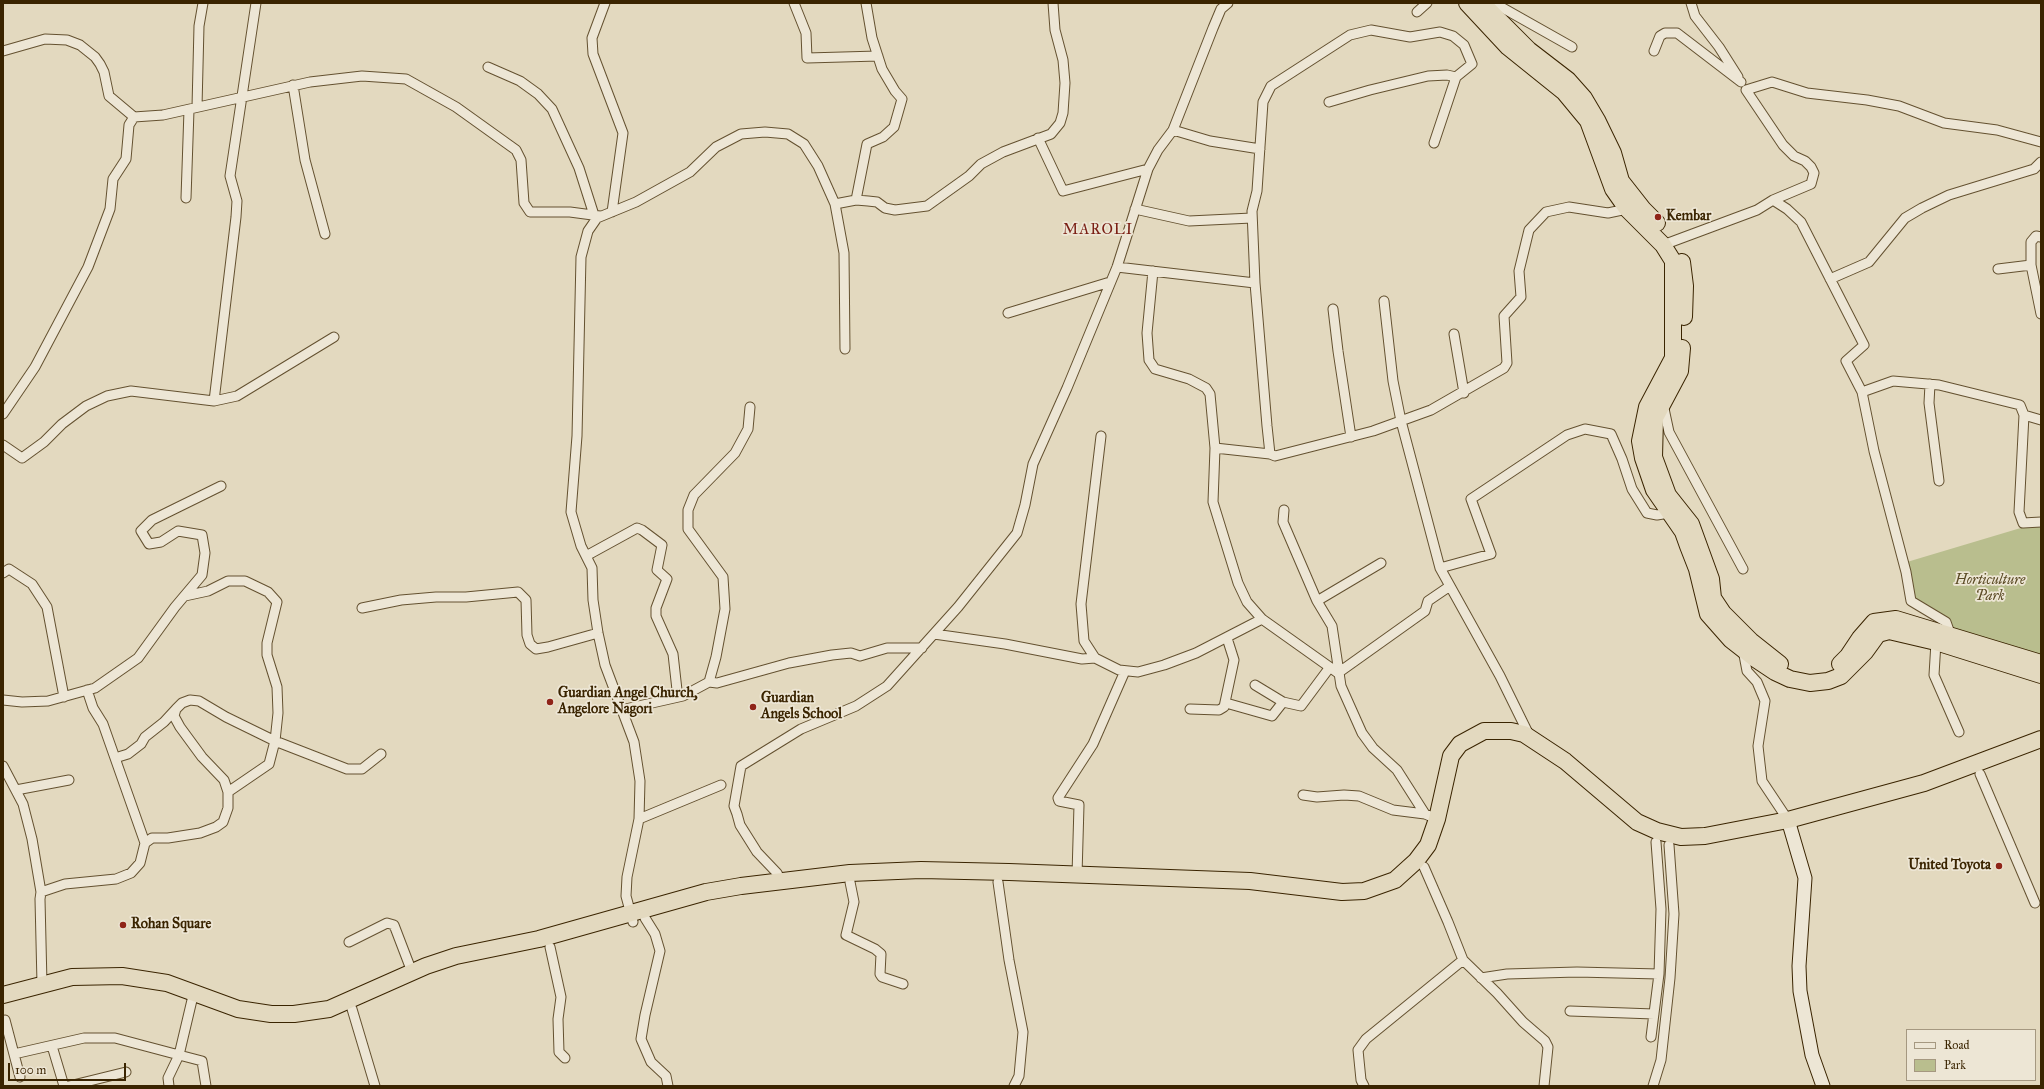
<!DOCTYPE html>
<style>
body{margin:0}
#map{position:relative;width:2044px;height:1089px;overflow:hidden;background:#e3d9bf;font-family:"IM FELL Great Primer",serif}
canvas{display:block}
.frame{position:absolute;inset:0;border:4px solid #3a2400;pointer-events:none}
.legend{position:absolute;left:1906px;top:1029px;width:130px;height:52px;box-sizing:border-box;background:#ede6d5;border:1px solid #a59880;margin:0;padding:5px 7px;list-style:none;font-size:12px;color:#3a2400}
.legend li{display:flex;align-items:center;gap:8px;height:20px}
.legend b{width:20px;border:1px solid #a59880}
.scale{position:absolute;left:8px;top:1063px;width:118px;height:18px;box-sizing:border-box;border:2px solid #3a2400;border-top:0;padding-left:5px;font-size:12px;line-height:14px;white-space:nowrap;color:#3a2400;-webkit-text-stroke:3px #ede6d5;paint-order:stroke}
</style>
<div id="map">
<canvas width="2044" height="1089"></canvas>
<div class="frame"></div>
<ul class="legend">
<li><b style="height:5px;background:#ede6d5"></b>Road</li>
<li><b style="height:11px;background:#b9be8e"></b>Park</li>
</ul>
<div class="scale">100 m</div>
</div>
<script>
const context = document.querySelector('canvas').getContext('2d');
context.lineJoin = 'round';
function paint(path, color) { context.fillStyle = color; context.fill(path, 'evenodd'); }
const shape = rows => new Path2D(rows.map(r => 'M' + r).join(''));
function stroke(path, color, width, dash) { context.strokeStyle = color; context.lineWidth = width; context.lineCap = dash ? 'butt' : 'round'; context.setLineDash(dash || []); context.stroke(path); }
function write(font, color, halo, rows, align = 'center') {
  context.font = font + ' "IM FELL Great Primer",serif'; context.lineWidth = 3.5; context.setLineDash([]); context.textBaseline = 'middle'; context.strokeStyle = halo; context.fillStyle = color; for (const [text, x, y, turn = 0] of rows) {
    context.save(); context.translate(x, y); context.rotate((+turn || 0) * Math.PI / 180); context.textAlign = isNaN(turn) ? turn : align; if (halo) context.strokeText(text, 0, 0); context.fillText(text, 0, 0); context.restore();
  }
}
paint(shape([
 [2024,527,2041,527,2041,659,1953,632,1949,618,1915,598,1907,562]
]), '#b9be8e');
const street = shape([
 [605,3,592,38,593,54,623,133,612,212],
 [794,3,806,33,807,58,878,56],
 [1494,3,1572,47],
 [1691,3,1695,16,1719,47,1738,77],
 [1417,12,1427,3],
 [3,51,45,39,67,40,80,45,95,57,100,64,104,72,109,96,134,117],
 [1654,51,1660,36,1665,33,1677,33,1741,82],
 [488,67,520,81,538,94,552,109,579,168,594,215],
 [293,85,305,160,325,234],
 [1329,102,1370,90,1428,76,1447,75,1456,77],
 [197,107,199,26,203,3],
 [1173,130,1210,141,1260,149],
 [1038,138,1063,191,1148,169],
 [186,198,189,110],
 [856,200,867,144,883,137,894,127,902,99,895,91,882,69,872,38,866,3],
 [1773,200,1811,184,1814,173,1811,167,1805,161,1794,156,1783,145,1746,90,1772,82,1807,93,1867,100,1899,106,1944,123,1997,130,2041,142],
 [835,204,856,200,868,201,877,202,885,208,895,210,927,206,969,176,981,164,1003,152,1051,134,1060,123,1063,113,1065,83,1063,60,1055,30,1053,3],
 [1135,209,1189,221,1252,218],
 [2041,237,2036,236,2031,242,2031,265,2041,314],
 [1663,245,1757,210,1773,200,1787,209,1801,222,1864,345,1846,361,1862,392,1874,451,1906,572,1911,601,1946,622,1951,636],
 [1117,267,1255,283,1267,426,1270,454,1275,456,1373,431,1431,410,1504,368,1507,363,1504,316,1521,297,1519,271,1529,230,1546,212,1569,207,1608,213,1627,209],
 [1998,269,2031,265],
 [1153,271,1147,333,1149,360,1155,369,1189,379,1206,388,1210,394,1215,448],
 [1830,279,1869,262,1905,218,1922,208,1949,195,2034,169,2041,162],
 [1255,283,1252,211,1257,191,1263,102,1271,86,1350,35,1371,30,1410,37,1440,32,1453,36,1464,45,1472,64,1456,77,1434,143],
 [1384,301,1393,381,1401,421,1440,568,1500,676,1530,737],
 [1333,309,1338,351,1351,437],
 [1008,313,1110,282],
 [1454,334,1464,393],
 [1930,384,1929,403,1939,481],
 [1862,392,1893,381,1939,385,2020,405,2024,415,2019,512,2023,523,2041,522],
 [214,401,236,217,237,201,230,176,256,3],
 [1663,404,1669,432,1743,569],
 [3,414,35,367,88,267,110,209,113,179,126,159,129,125,134,117,163,115,310,82,362,76,406,79,456,107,516,150,521,160,524,203,530,212,570,212,600,216],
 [2024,415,2041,420],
 [1101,436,1081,604,1084,641,1095,658,1119,670,1138,672,1164,665,1196,653,1262,619],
 [3,445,22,458,44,442,62,424,86,406,107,396,131,391,214,401,237,396,334,337],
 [1270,454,1215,448,1213,502,1238,583,1247,602,1262,619,1338,673,1425,611,1428,601,1450,586],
 [1284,510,1283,522,1317,601,1332,626,1341,686,1362,733,1373,748,1397,770,1425,814,1437,819],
 [586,556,637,528,642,530,662,545,657,570,667,579,656,608,656,616,673,654,677,690],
 [1440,568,1491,554,1471,499,1567,435,1585,429,1611,434,1622,459,1632,489,1647,513,1657,515,1669,513],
 [3,573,9,569,32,584,47,607,64,697],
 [185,596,208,591,228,581,245,581,268,592,277,602,267,643,267,655,277,687,278,713,275,741,269,764,228,792],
 [1317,601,1381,563],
 [362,608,401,600,436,597,466,597,518,592,526,600,527,635,530,644,536,649,548,647,598,633],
 [934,634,1005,644,1082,659,1095,658],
 [1936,642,1934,675,1959,732],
 [1743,650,1747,671,1757,682,1765,701,1758,746,1762,781,1788,820],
 [709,682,717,683,789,663,832,655,851,653,860,656,887,648,922,648],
 [1255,685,1283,702],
 [87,690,93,708,103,724,145,843],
 [3,700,22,702,48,701,95,688,138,658,175,607,202,575,205,553,202,535,178,531,161,542,149,544,141,531,152,520,221,486],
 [1226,703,1272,716,1283,702,1301,706,1330,667],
 [1190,709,1219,710,1224,707,1234,660,1227,638],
 [621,710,683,696,709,682,716,657,725,609,723,577,688,529,688,510,694,495,735,453,748,429,750,407],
 [115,758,128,754,141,744,145,737,164,722,176,709],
 [3,766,23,804,32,839,41,892],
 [1980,774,2035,903],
 [16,790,69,780],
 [1303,795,1317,797,1344,795,1359,796,1393,810,1425,814],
 [639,819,721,785],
 [1424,867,1448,922,1463,960,1497,993,1523,1022,1545,1041,1548,1047,1544,1086],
 [1077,875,1079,805,1059,801,1058,798,1093,744,1125,671],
 [781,881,777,873,757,852,740,825,737,814,734,806,741,766,801,729,856,706,887,686,958,607,1017,533,1025,505,1033,464,1067,388,1117,267,1148,169,1158,150,1173,130,1213,28,1221,9,1228,3],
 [850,882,854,902,846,935,875,949,881,954,880,974,882,977,903,984],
 [998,882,1009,960,1023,1032,1019,1076,1014,1086],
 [645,918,655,934,660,951,645,1015,641,1039,651,1062,666,1076,668,1086],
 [633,922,626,896,627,877,639,819,640,781,634,742,605,665,598,633,593,600,592,568,581,546,571,512,577,436,581,257,588,231,597,218,636,202,690,172,716,147,741,134,765,132,788,134,804,144,818,166,835,204,844,253,845,349],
 [349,942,387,923,394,925,412,972],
 [550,947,561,997,558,1019,559,1052,565,1058],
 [1481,978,1507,974,1577,972,1659,974,1661,909,1656,842],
 [42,984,40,899,41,892,65,884,116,879,131,873,140,863,145,843,152,838,168,838,200,833,216,827,223,822,228,808,228,792,224,780,202,757,180,727,174,716,176,709,182,703,190,700,199,701,226,717,275,741,347,769,362,769,381,754],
 [352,1009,375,1086],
 [1570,1011,1654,1014],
 [5,1020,20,1077],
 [1651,1037,1659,974],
 [52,1046,64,1086],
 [14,1054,84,1038,115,1038,179,1055,192,1000],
 [69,1086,126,1072],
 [169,1086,168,1078,179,1055,202,1061,206,1086],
 [1364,1086,1361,1080,1358,1050,1366,1039,1463,960],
 [1653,1086,1661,1060,1670,978,1674,914,1669,845]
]);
const secondary = shape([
 [1788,820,1805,878,1799,966,1800,991,1812,1055,1823,1086]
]);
const highway = shape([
 [1467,3,1508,47,1564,92,1588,121,1613,189,1627,209,1663,245,1673,261,1673,358,1647,407,1640,441,1643,458,1654,490,1683,532,1688,546,1697,569,1708,614,1731,640,1754,658,1775,672,1790,679,1810,683,1828,681,1841,676,1865,652,1878,634,1889,631,1936,642,2041,675],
 [1482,3,1529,50,1568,80,1584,98,1597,120,1613,153,1621,181,1643,209,1657,223],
 [1682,262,1685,286,1684,317],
 [1682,348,1680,371,1655,418,1654,457,1668,495,1691,524,1711,579,1713,598,1723,613,1751,641,1780,664],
 [1840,664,1848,656,1860,638,1874,622,1896,619,2041,663],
 [3,995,72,977,122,976,167,983,238,1009,271,1014,294,1014,329,1009,426,966,456,956,539,939,706,892,741,886,850,873,921,870,1009,872,1250,881,1342,892,1364,891,1395,880,1416,861,1428,845,1437,819,1451,756,1460,744,1484,731,1511,731,1524,734,1565,761,1637,822,1657,831,1681,837,1705,836,1788,820,1924,783,2041,739]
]);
stroke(street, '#645130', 11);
stroke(secondary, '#3a2400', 15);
stroke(highway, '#3a2400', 18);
stroke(street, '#ede6d5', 9);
stroke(secondary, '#ede6d5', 13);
stroke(highway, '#e3d9bf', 16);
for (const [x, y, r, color] of [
 [1658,217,4,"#8f2418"],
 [550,702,4,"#8f2418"],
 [753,707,4,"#8f2418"],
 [1999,866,4,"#8f2418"],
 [123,925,4,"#8f2418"]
]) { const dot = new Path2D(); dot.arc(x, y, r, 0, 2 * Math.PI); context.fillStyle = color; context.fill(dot); stroke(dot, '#ede6d5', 1.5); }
write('bold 14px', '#3a2400', '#ede6d5', [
 ["Kembar",1666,217],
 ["Guardian Angel Church,",558,694],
 ["Angelore Nagori",558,710],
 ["Guardian",761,699],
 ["Angels School",761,715],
 ["United Toyota",1991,866,"right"],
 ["Rohan Square",131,925]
], 'left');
write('italic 14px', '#5a4a24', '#ede6d5', [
 ["Horticulture",1990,581],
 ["Park",1990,597]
]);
context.letterSpacing = '1px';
write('15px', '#7a1f14', '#ede6d5', [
 ["MAROLI",1098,230]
]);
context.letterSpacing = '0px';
</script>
